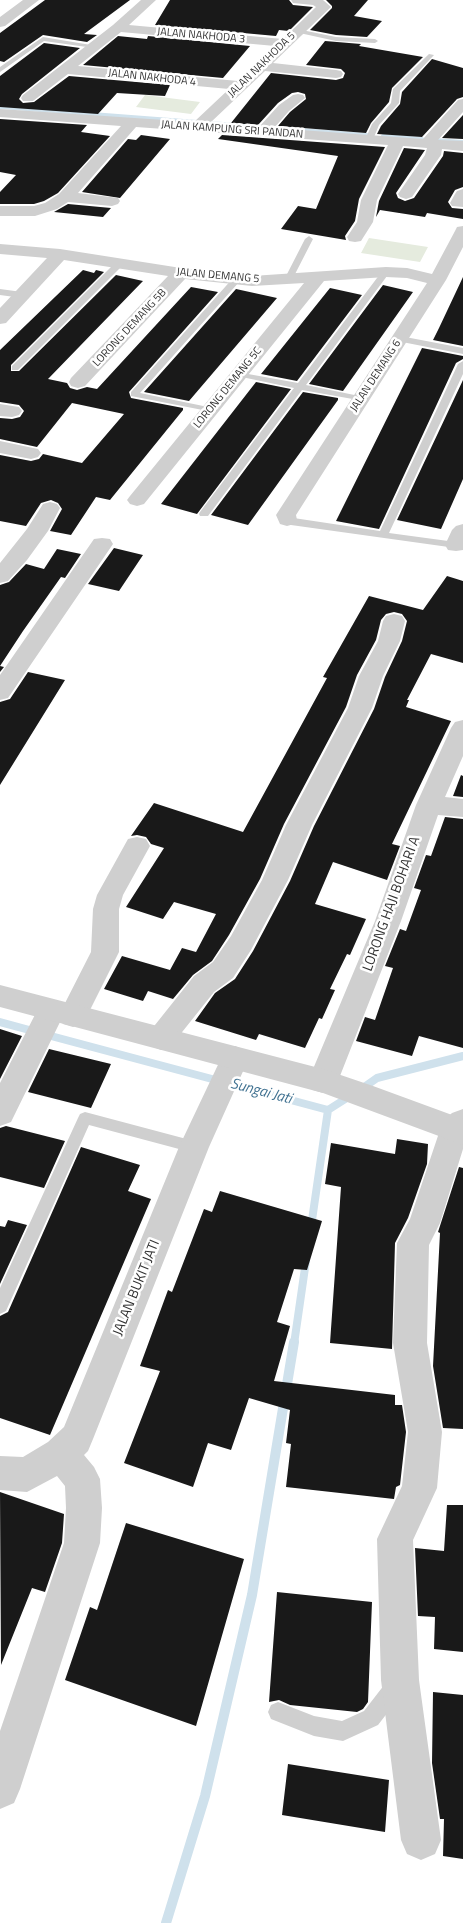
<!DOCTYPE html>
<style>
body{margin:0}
canvas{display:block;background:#fff}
</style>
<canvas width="463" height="1923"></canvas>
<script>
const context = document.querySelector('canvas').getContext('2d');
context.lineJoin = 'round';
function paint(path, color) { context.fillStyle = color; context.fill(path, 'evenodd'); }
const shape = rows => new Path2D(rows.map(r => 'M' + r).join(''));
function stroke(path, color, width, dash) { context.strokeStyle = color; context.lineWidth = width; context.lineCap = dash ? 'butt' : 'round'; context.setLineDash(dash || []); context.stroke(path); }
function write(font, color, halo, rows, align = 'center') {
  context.font = font + ' "Titillium Web",sans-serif'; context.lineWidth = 5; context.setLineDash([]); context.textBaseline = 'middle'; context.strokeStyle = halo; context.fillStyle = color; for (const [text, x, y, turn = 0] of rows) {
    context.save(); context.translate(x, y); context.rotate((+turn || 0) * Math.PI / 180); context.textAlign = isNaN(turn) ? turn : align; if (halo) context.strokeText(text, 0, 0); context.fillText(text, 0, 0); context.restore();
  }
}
paint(shape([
 [145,95,200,102,191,114,136,107],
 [369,238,428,247,420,262,361,253]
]), '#e5ebde');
stroke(shape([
 [0,107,367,135],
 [383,136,422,139],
 [434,140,463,142]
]), '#cfe1ec', 4);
stroke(shape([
 [0,1022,33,1031],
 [51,1036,328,1110,350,1096],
 [360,1090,377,1078,463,1056],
 [311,1227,328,1110],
 [294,1344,306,1261]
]), '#cfe1ec', 8);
stroke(shape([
 [166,1923,205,1796,252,1595,294,1342]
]), '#cfe1ec', 10);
paint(shape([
 [45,0,130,0,84,34,97,35,87,42,43,35,4,62,0,61,0,33],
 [170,0,289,0,293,5,313,7,289,31,279,30,276,36,155,25],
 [326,0,368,0,354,16,382,21,367,37,336,35,310,30,332,8,332,6],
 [118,36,147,39,148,36,250,46,223,78,83,65],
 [325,41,361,44,359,46,423,57,392,88,389,102,371,123,366,133,278,126,290,112,306,99,305,94,298,92,292,93,278,103,258,125,231,123,271,73,336,80,343,78,345,73,341,69,306,65],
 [44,43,80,48,22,94,19,99,23,103,34,102,69,76,170,85,165,96,117,93,98,114,0,107,0,76],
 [432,59,463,68,463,97,457,99,422,137,377,134,381,126,400,104,402,92],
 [463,115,463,139,442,138],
 [0,119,87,125,81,132,110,136,58,193,44,201,34,204,0,204,0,192,16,175,0,172],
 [141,135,170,139,120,198,82,192,128,139,136,140],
 [222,135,385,147,359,199,355,221,345,236,346,240,281,229,298,206,316,209,338,156,218,139],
 [404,148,425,150,396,193,398,198,405,201,414,198,443,156,444,151,463,153,463,187,455,190,448,202,452,208,463,209,463,219,427,213,425,217,380,210,376,217,379,201],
 [68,204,111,208,103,217,54,212],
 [83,270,94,273,96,270,104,272,11,365,11,371,19,371,116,275,143,281,48,379,67,383,70,388,77,390,87,387,97,389,191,287,218,292,129,392,131,398,183,408,183,410,110,500,96,497,71,535,50,531,62,509,58,503,51,500,41,503,26,526,0,521,0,455,31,461,39,459,43,454,82,463,124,414,72,403,37,447,0,439,0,418,12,419,20,417,24,411,19,405,0,402,0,350],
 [463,277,463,346,433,340,439,328],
 [383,285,413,292,343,391,309,384],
 [330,288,362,295,297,381,261,374],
 [236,289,277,298,189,401,144,392],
 [422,348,463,356,463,359,456,363,379,529,336,521],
 [463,380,463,479,441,529,397,520],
 [256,382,291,389,197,514,161,504],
 [303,392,338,398,338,400,248,525,211,515],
 [114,548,143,555,119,591,88,584],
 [57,549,81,554,65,578,61,577,23,631,0,666,4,667,0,672,0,585,9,582,26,564,44,569],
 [447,576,463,581,463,663,431,654,407,700,409,700,406,707,451,721,392,844,400,846,387,880,333,862,315,904,366,919,350,955,347,954,330,989,335,990,322,1019,319,1018,305,1048,259,1034,256,1040,195,1021,215,993,235,979,253,951,290,881,314,826,374,709,385,677,402,641,407,621,402,614,394,612,386,614,381,620,376,640,357,675,346,707,284,824,260,879,229,935,212,961,193,975,173,999,148,991,143,1001,104,989,122,956,170,970,182,948,196,952,216,914,174,902,163,919,126,907,164,848,151,844,146,837,137,835,131,836,154,803,243,832,327,678,323,677,369,596,423,610],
 [28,672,65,680,0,785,0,702,10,699],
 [461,775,463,776,463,797,453,796],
 [445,817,463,819,463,1048,419,1036,412,1056,356,1041,365,1017,375,1020,393,968,385,966,400,929,406,931,421,890,414,888,426,855,431,856],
 [0,1029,22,1036,0,1079],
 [49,1049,111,1064,91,1108,28,1092],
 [6,1126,65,1141,44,1188,0,1177,0,1128],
 [397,1139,428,1144,427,1164,408,1218,395,1243,392,1349,330,1343,341,1187,325,1184,331,1143,395,1154],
 [81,1147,140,1165,128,1191,151,1199,50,1435,0,1418,0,1316,8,1312],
 [459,1167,463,1168,463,1429,443,1428,433,1366,440,1233,438,1232],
 [220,1191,322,1221,307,1270,294,1269,277,1322,290,1326,274,1381,395,1395,395,1405,402,1405,406,1432,400,1485,396,1487,394,1499,286,1487,291,1444,286,1443,290,1410,249,1398,231,1450,208,1443,193,1487,124,1463,160,1371,140,1366,168,1290,172,1292,204,1209,212,1212],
 [8,1220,27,1225,0,1284,0,1226,5,1227],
 [0,1492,64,1514,62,1543,45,1592,32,1588,1,1665],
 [447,1505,463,1505,463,1652,434,1649,435,1617,418,1616,415,1548,444,1551],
 [126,1523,244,1559,196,1726,65,1680,90,1607,97,1610],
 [277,1592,372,1602,368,1702,363,1709,357,1712,290,1705,279,1700,269,1702],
 [433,1692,463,1695,463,1859,443,1856,444,1819,440,1819,432,1763],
 [288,1764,389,1780,385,1832,282,1815]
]), '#191919');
paint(shape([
 [297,29,336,37,375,39,378,41,375,43,336,41,295,32,295,30,297,29],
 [43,37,97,46,94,48,44,41,0,72,0,67,43,37],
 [429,54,434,55,400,91,399,103,379,125,372,142,366,142,365,140,372,124,391,103,393,89,429,54],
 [309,236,313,239,293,278,286,280,285,278,305,239,309,236],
 [119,261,123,264,122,266,18,370,12,370,12,366,116,262,119,261],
 [386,269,390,272,306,385,364,397,364,401,302,390,208,516,200,516,199,514,200,512,294,388,237,376,237,372,298,383,383,270,386,269],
 [237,276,241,279,240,281,140,393,213,408,213,412,131,396,131,392,234,277,237,276],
 [0,289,22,292,26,295,22,298,0,295,0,289],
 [400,336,463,348,463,354,397,341,395,339,400,336],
 [463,361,463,374,389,533,463,543,463,549,291,525,283,522,282,520,287,517,380,531,458,364,463,361],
 [85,1112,194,1141,199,1142,202,1147,199,1152,194,1153,89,1125,6,1311,0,1314,0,1288,78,1118,80,1114,85,1112],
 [395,1677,402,1680,405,1687,402,1694,378,1725,343,1741,314,1736,271,1719,268,1712,271,1705,278,1702,314,1716,342,1721,364,1711,388,1680,395,1677]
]), '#cfcfcf');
paint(shape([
 [23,0,39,0,5,26,0,27,0,17,23,0],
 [141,0,156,0,129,25,283,39,316,7,313,5,293,3,291,0,323,0,331,7,273,63,336,70,341,71,343,74,341,77,336,78,265,71,210,123,259,127,279,105,293,95,298,94,303,95,305,98,289,111,274,128,423,139,458,100,463,99,463,112,438,140,463,141,463,151,442,149,441,155,412,197,406,199,400,197,398,194,425,155,427,148,403,146,377,200,373,222,361,241,355,242,349,241,347,237,357,222,361,200,388,145,136,127,78,193,118,198,120,201,118,204,112,206,68,202,57,209,35,216,0,216,0,206,34,206,45,203,59,194,121,126,0,117,0,109,194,122,229,89,68,74,33,101,23,101,21,98,23,95,113,25,141,0],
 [121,32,275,46,238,81,78,66,121,32],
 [463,189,463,207,452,206,450,203,455,194,457,191,463,189],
 [463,226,463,247,446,280,296,515,297,520,294,524,287,526,280,524,276,515,427,283,407,278,386,277,324,281,144,504,137,506,130,504,127,500,130,496,304,283,252,286,185,279,85,386,78,388,71,386,69,382,71,378,168,276,64,260,6,323,0,324,0,308,47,258,0,254,0,244,60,249,181,268,252,276,386,267,407,268,432,274,455,231,457,227,463,226],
 [0,404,19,407,22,411,19,415,12,417,0,416,0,404],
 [0,441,38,449,41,453,38,457,31,459,0,453,0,441],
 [50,502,57,504,60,508,48,531,27,560,8,581,0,583,0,563,27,529,43,504,50,502],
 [463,524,463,550,456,551,448,550,445,545,452,530,456,526,463,524],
 [102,538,110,539,113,544,8,698,0,700,0,675,94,539,102,538],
 [394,614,402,616,405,621,400,641,383,676,372,708,312,825,288,880,251,950,233,978,214,992,171,1046,161,1050,151,1046,147,1038,151,1030,194,976,213,962,231,936,262,880,286,825,348,708,359,676,378,641,383,621,386,616,394,614],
 [463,720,463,756,445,797,463,799,463,817,438,815,401,921,338,1081,333,1090,323,1093,313,1090,308,1081,375,921,416,805,451,728,455,722,463,720],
 [137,837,146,839,150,846,123,895,119,909,119,952,83,1024,73,1027,63,1024,61,1020,11,1122,0,1126,0,1083,41,1003,51,1000,61,1003,63,1007,91,952,93,909,97,895,128,839,137,837],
 [235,1046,245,1050,249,1058,209,1147,93,1439,88,1451,84,1455,94,1467,100,1479,102,1508,100,1543,20,1789,14,1803,0,1809,0,1731,64,1543,66,1508,65,1486,57,1476,27,1492,0,1490,0,1456,23,1457,48,1442,64,1427,179,1147,225,1050,235,1046],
 [463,1109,463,1149,440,1223,429,1245,427,1343,442,1432,437,1488,413,1540,419,1680,441,1840,435,1854,421,1860,407,1854,401,1840,381,1680,377,1539,402,1486,408,1432,393,1343,397,1243,410,1219,443,1121,452,1113,463,1109]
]), '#cfcfcf');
paint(shape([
 [0,985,323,1069,373,1086,463,1119,463,1145,323,1093,0,1007,0,985]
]), '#cfcfcf');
write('11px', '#323232', '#fff', [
 ["JALAN NAKHODA 3",201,36,5],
 ["JALAN NAKHODA 5",262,65,-44],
 ["JALAN NAKHODA 4",152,78,6],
 ["JALAN KAMPUNG SRI PANDAN",232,130,4],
 ["JALAN DEMANG 5",218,276,5],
 ["LORONG DEMANG 5B",130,328,-47],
 ["JALAN DEMANG 6",376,376,-57],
 ["LORONG DEMANG 5C",228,388,-51]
]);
write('14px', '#323232', '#fff', [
 ["LORONG HAJI BOHARI A",392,904,-70],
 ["JALAN BUKIT JATI",137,1288,-68]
]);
write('italic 15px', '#427392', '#fff', [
 ["Sungai Jati",261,1092,15]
]);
</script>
